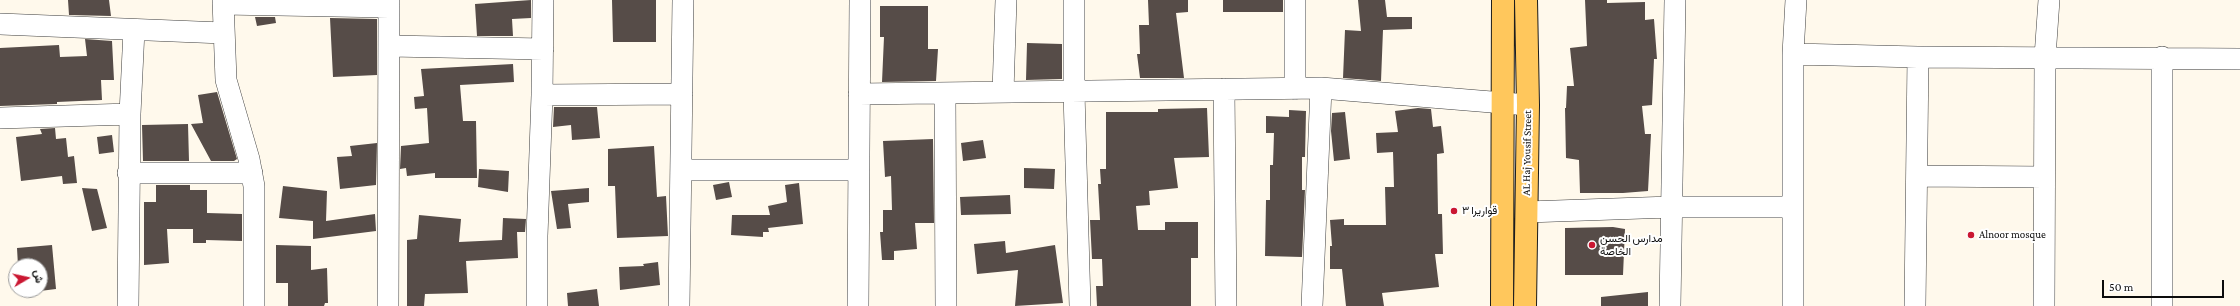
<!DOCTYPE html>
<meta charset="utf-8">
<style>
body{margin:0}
#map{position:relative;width:2240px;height:306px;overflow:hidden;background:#fff9ec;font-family:"Crimson Pro",Vazirmatn,serif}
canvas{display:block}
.north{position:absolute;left:8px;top:258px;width:40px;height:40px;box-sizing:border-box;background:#fff;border:1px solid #9e9e9e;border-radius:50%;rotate:81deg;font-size:11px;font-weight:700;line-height:16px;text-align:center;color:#0c0c0c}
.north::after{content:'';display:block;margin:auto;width:14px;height:18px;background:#ca1732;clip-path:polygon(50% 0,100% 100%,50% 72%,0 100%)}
.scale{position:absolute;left:2102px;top:280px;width:122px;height:18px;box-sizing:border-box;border:2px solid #0c0c0c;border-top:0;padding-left:5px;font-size:12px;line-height:14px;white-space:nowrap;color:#0c0c0c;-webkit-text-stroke:3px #fff;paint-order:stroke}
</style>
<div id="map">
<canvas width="2240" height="306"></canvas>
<div class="north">ش</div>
<div class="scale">50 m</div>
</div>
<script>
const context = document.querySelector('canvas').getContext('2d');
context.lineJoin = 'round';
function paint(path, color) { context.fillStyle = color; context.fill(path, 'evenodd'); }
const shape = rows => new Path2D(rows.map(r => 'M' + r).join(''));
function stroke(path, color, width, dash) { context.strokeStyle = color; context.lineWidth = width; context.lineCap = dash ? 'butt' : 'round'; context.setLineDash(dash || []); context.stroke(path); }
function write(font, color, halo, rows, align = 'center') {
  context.font = font + ' "Crimson Pro",Vazirmatn,serif'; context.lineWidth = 4; context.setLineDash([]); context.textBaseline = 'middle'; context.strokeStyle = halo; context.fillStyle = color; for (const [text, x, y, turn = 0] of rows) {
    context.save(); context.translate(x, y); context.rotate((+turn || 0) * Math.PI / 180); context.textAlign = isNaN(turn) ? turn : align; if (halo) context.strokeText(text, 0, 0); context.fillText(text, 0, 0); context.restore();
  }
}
paint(shape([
 [68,0,109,0,111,16,69,15],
 [531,0,531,18,512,19,513,36,477,36,475,4],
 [612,0,656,0,656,42,613,42],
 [1148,0,1188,0,1188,12,1176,13,1184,78,1140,78,1137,54,1140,54,1139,25,1149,25],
 [1223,0,1283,0,1283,12,1223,12],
 [1358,0,1385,0,1387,17,1412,17,1412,29,1383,30,1381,81,1343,78,1345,30,1361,31],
 [1585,0,1607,0,1607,3,1645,2,1645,20,1654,19,1657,59,1654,59,1652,105,1642,106,1645,134,1651,134,1648,191,1623,193,1580,193,1579,160,1566,158,1565,108,1566,108,1567,86,1574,86,1570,48,1587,46],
 [880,6,928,6,928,49,938,49,936,81,882,82,884,37,880,37],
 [255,17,275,17,276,23,257,26],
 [330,18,377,19,377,75,333,77],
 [85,39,112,41,114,80,101,80,102,100,57,102,57,104,0,106,0,48,59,45,60,57,87,56],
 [1027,43,1062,44,1062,79,1026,80],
 [513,64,514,82,460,85,463,121,476,121,477,178,435,178,435,173,407,176,406,168,400,169,401,146,429,143,427,108,415,109,414,97,424,96,421,69],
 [217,92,237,159,234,161,211,161,191,124,203,123,198,95],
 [554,107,597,107,600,138,572,140,571,125,553,127],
 [1207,108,1209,157,1174,158,1178,188,1149,191,1150,205,1136,206,1138,230,1165,230,1165,222,1198,222,1198,258,1191,258,1191,306,1097,306,1096,286,1103,286,1102,259,1092,259,1090,220,1100,220,1098,184,1101,184,1100,169,1106,169,1106,112,1158,112,1158,109],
 [1418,108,1431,109,1433,127,1441,126,1444,153,1437,154,1438,214,1442,214,1443,254,1435,254,1439,287,1382,293,1384,306,1346,306,1342,269,1330,269,1330,246,1332,246,1330,220,1344,219,1344,225,1386,225,1385,187,1394,187,1393,152,1377,153,1376,133,1398,132,1395,111],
 [1289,110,1306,111,1305,157,1302,157,1302,190,1305,190,1302,257,1265,256,1266,200,1270,200,1270,165,1273,165,1274,133,1266,133,1266,116,1289,117],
 [1345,112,1350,159,1334,161,1331,131,1332,113],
 [188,124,189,161,143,161,142,125],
 [55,128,56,139,66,138,68,157,74,156,77,183,63,184,62,176,21,181,16,137,42,134,40,129],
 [112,135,114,152,99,154,97,137],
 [933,139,934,223,915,223,917,249,894,251,894,260,882,260,880,232,883,232,883,210,892,210,891,176,885,177,883,141],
 [983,140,986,158,963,161,961,143],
 [377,143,376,185,340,189,337,157,352,156,350,146],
 [654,146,657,197,666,196,668,236,617,238,615,186,608,186,608,149],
 [1024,168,1055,169,1054,189,1024,188],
 [479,169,509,171,508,192,478,187],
 [729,182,732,197,716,200,713,185],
 [799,183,803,224,768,228,769,232,763,232,763,237,731,235,732,215,770,215,768,206,787,202,785,185],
 [156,185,190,185,190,190,207,190,207,213,242,214,242,241,206,240,206,243,193,243,193,229,167,229,169,263,144,265,144,202,156,202],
 [283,186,327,191,326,221,375,214,376,231,313,239,313,221,279,218],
 [82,188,97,189,107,228,92,231],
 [589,188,589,202,568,204,571,228,557,229,551,191],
 [1010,195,1011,214,961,215,960,197],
 [419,215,461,219,459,242,502,240,503,218,526,219,525,232,517,232,518,258,466,261,468,293,425,294,424,306,407,306,407,240,417,239],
 [1613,227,1625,229,1623,275,1565,275,1565,228],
 [1005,241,1006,253,1055,245,1063,303,1015,306,1018,270,977,274,974,244],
 [52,245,56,289,40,291,40,266,18,266,17,248],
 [276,245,311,246,311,270,327,268,328,303,325,303,324,306,288,306,288,283,276,283],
 [658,262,660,285,620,290,619,267,644,266,643,264],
 [597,289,599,306,568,306,567,293],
 [1648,292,1648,306,1601,306,1601,297]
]), '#564c48');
const minor = shape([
 [223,0,226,80,249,159,254,186,254,306],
 [1074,0,1074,92,1080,306],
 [1295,0,1295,89],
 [223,4,389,7],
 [0,24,223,33],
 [390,46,543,49],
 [1793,54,1918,57,2240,59],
 [2162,57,2162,306],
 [1224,89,1226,306],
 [1003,92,1006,0],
 [945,93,946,306],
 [859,94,1321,88,1528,105],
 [542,95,682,94],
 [130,114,134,30],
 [0,118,130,114,128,306],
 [682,170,859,170],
 [128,173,252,173],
 [1917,176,2044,177],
 [1527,212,1671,207,1792,207],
 [388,306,389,0],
 [537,306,537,236,542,95,543,0],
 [679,306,683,0],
 [858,306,860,0],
 [1312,306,1321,88],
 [1670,306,1675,0],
 [1793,306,1793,54,1796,0],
 [1915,306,1918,57],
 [2044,306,2045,57,2049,0]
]);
const major = shape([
 [1502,306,1503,0],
 [1525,306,1528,105,1526,0]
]);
stroke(minor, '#3f3f3f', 22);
stroke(major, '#1d1d1d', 24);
stroke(minor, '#fff', 21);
stroke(major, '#ffc75c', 22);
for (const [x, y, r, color] of [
 [1454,211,4,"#ca1732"],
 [1971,235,4,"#ca1732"],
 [1592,245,4,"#ca1732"]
]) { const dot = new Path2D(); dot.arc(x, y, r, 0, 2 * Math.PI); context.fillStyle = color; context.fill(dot); stroke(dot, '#fff', 1.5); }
write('11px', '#0c0c0c', '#fff', [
 ["AL Haj Yousif Street",1527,153,-89]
]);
write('11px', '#0c0c0c', '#fff', [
 ["قواريرا ٣",1462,211],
 ["Alnoor mosque",1979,235],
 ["مدارس الحسن",1600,239],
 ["الخاصة",1600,252]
], 'left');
</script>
